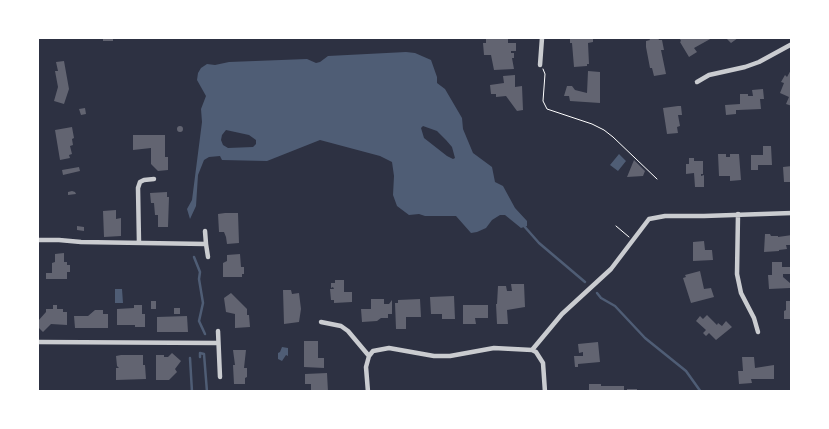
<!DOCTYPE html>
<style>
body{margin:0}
#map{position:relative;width:829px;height:429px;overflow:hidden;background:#2d3142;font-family:"Titillium Web",sans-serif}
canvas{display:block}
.frame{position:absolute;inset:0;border:39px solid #fff;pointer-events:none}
</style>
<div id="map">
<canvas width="829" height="429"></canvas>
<div class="frame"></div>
</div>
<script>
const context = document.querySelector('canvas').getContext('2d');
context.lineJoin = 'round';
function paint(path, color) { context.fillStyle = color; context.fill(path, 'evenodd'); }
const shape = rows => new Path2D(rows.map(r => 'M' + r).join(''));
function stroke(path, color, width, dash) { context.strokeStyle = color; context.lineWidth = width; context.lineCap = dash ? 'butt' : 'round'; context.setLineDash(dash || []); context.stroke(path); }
paint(shape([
 [406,52,415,53,431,60,437,77,437,83,445,89,462,118,463,129,473,153,492,167,495,182,503,186,515,208,527,221,527,226,521,228,505,215,500,215,492,220,486,228,477,232,471,233,456,216,425,216,419,214,409,215,397,206,393,195,394,176,392,162,380,156,320,140,267,161,222,160,220,156,209,157,204,160,198,175,196,206,190,219,187,209,192,200,202,122,201,109,206,96,197,80,198,73,201,68,207,64,215,65,229,62,307,59,316,63,320,62,328,56],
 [423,126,437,131,446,140,452,147,455,158,453,159,447,156,424,138,421,128],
 [226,130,249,135,256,140,256,144,253,147,228,148,223,145,221,140,222,135],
 [619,154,626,161,618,171,610,165],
 [115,289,122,289,123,303,115,303],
 [282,347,288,348,288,356,286,355,282,361,278,359,278,353,280,352]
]), '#4f5d75');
stroke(shape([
 [524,226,539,243,585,282],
 [194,257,200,272,199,279,203,303,199,321,205,334],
 [597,293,601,298,615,306,645,338,686,371,701,392],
 [204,354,207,392],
 [200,357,200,353,204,354],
 [190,358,192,392]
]), '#4f5d75', 2.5);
paint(shape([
 [103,38,113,38,113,41,103,41],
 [486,38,508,38,508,43,516,43,516,51,511,51,511,53,514,53,514,58,512,58,514,69,494,70,491,55,484,55,483,43,486,43],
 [570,38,593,38,593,42,588,43,589,64,587,64,587,66,574,67,572,43,570,43],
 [649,38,658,38,659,40,662,40,664,50,661,50,666,74,654,76,652,68,650,68,646,47,646,41,650,40],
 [683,38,712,38,694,48,697,52,689,57,680,42,681,41,680,39],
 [726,38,738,38,731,43],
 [64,61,69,89,64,104,54,101,58,87,55,71,58,71,56,62],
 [792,68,792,106,786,104,789,97,780,93,784,83,781,82,785,75,787,77],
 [588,71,600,72,600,103,570,101,569,96,564,96,567,86,572,86,575,90,587,93],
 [515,75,515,87,522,86,523,110,517,111,506,96,496,97,496,94,491,94,490,85,504,83,503,76],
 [763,89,764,99,760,99,761,109,738,110,736,110,736,114,726,115,725,105,740,104,740,94,748,94,748,96,753,96,752,90],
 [678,106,681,106,682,115,678,115,680,126,677,127,678,133,667,134,663,108],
 [85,108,86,114,81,115,79,109],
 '177 129a3 3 0 1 1 6 0a3 3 0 1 1-6 0Z',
 [72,127,74,138,72,139,73,145,70,146,72,154,69,155,70,158,60,160,55,130],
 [133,135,165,135,165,157,168,157,168,170,158,171,151,164,151,148,133,150],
 [763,146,771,146,772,165,758,165,758,170,751,170,751,155,763,155],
 [718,154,726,154,726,157,730,157,730,154,739,154,741,180,730,181,730,176,719,176],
 [689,158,694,158,694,161,703,161,703,174,701,174,701,176,704,175,704,187,695,187,694,173,686,174,686,164,689,164],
 [634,160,645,171,643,176,627,177],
 [792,166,792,182,784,182,783,167],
 [79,167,80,171,63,175,62,170],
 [72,191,75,192,76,194,68,195,68,192],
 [167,192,167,197,169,197,168,227,158,227,158,215,155,215,154,203,151,203,150,193],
 [116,210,116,219,121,218,121,236,104,237,103,211],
 [225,213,238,213,239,243,227,244,226,237,224,232,219,232,218,214],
 [77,226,84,227,84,231,77,230],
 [765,234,770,234,771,236,778,236,778,237,792,235,792,245,786,245,787,249,779,250,779,251,764,252],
 [704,241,705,250,712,250,713,260,693,261,693,242],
 [64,253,64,262,67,262,67,265,70,265,70,272,67,272,67,279,46,279,46,273,52,273,52,263,55,262,55,254],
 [240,254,241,267,244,267,244,274,242,274,242,277,223,277,223,263,227,261,227,255],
 [772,262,782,262,782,267,792,267,792,274,783,274,783,277,790,283,790,288,769,289,768,275,772,275],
 [700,271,704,289,711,288,714,297,691,303,683,278,686,277,685,275],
 [335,280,344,280,344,292,352,292,352,302,334,303,334,300,331,300,330,289,334,289,333,287,331,288,331,283,335,283],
 [511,284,524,284,525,307,507,310,508,324,497,324,496,304,497,304,498,286,506,286,507,291,512,291],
 [283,290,291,290,292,294,299,293,301,309,299,322,284,324],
 [231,293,247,309,247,315,249,315,250,327,235,328,235,314,226,312,224,298],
 [454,296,455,319,442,319,442,314,431,314,430,297],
 [371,299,384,299,384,304,389,304,392,300,392,314,388,314,388,318,381,318,377,321,362,322,361,309,371,309],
 [420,299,421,317,406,317,406,329,396,329,395,303,398,303,398,300],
 [151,301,156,301,156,309,151,309],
 [786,301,792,301,792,319,784,319,784,311,786,310],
 [53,305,57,305,57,309,63,309,63,312,67,312,67,325,51,324,43,332,38,327,38,321,46,312,46,309,53,309],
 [134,305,142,305,142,314,145,314,145,327,135,327,135,325,117,325,117,309,134,308],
 [463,305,488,305,488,318,475,318,476,324,463,324],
 [174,308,180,308,180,314,174,314],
 [95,310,103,310,103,314,108,314,108,328,75,328,74,316,88,316],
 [707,315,717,325,718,323,722,326,726,321,732,327,716,340,709,333,706,336,703,333,706,330,696,321,700,316,703,319],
 [187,316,188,332,157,332,157,317],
 [304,341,318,341,318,358,324,358,324,368,304,367],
 [598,342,600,362,578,364,578,367,575,367,574,356,583,356,583,352,579,353,578,344],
 [233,350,246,350,244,368,247,368,247,377,245,378,245,384,234,384,233,365,235,365],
 [172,353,181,361,175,369,177,372,169,380,156,380,156,355,164,355,164,357,168,357],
 [121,355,143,355,143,365,145,365,146,379,116,380,116,368,119,368,117,366,116,356],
 [742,357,754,357,755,368,774,365,774,379,751,379,752,383,739,384,738,371,743,371],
 [327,373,328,392,311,392,311,384,305,384,305,374],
 [589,384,601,384,601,386,624,386,624,392,589,392],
 [627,389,637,389,637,392,627,392]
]), '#626471');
stroke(shape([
 [543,69,545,74,543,101,547,109,592,124,604,130,613,137,657,179],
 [616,226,629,237]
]), '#fff', 1);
stroke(shape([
 [540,65,542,38],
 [697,82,709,75,745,67,759,62,792,44],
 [738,214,737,274,741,293,754,318,758,332],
 [38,240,59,240,81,242,206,244,205,231],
 [139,243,138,188,140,182,144,180,154,179],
 [206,244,208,257],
 [321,322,341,326,348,331,369,356,373,351,389,348,434,356,450,356,494,348,532,350,536,352,543,363,545,392],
 [218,331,220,377],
 [38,342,218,343],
 [532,350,562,314,611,269,649,219,665,216,704,216,792,213],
 [368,392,366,367,369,356]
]), '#caccd0', 4.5);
</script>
